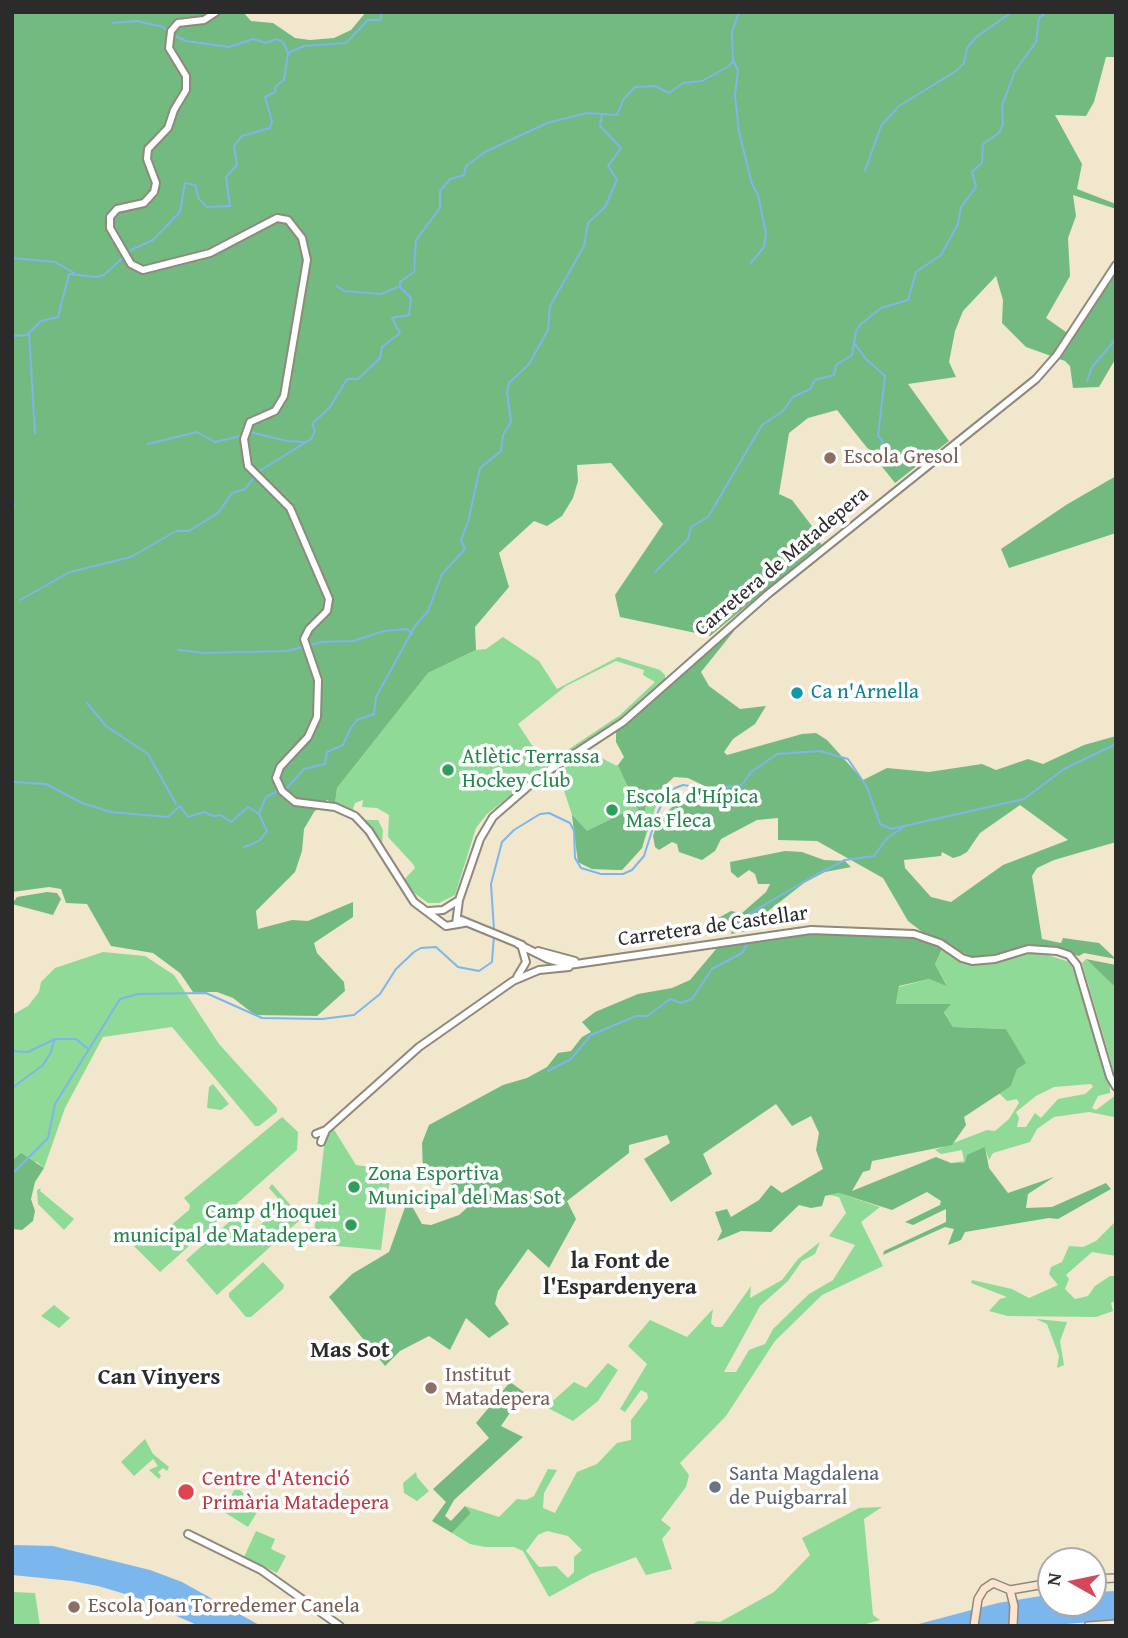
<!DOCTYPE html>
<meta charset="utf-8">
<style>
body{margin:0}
#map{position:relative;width:1128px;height:1638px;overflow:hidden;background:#f1e7cd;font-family:"Gentium Book Plus",serif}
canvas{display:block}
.frame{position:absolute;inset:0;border:14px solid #2b2b2b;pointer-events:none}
.north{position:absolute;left:1037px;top:1547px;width:70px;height:70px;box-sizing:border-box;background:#fff;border:2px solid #aaa;border-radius:50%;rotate:279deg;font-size:19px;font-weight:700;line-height:28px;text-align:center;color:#2b2b2b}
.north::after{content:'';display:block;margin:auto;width:24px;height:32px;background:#d1495b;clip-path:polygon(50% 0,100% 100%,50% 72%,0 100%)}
</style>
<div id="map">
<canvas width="1128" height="1638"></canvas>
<div class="frame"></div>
<div class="north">N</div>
</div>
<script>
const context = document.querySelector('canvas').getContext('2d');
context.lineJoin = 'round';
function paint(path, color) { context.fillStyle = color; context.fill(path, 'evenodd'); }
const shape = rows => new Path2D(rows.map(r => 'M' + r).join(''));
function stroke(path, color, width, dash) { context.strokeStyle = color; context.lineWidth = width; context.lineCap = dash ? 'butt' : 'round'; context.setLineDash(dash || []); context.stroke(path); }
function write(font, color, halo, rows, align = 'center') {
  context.font = font + ' "Gentium Book Plus",serif'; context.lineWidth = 7; context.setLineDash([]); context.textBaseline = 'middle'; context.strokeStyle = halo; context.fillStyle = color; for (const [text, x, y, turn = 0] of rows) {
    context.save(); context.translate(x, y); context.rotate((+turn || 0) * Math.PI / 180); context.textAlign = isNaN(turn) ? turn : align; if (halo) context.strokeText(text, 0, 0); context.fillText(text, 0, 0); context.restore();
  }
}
paint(shape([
 [503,637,539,661,557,689,618,657,660,670,665,675,665,682,621,721,539,773,487,814,476,828,455,895,439,903,428,903,406,887,362,817,335,804,337,788,428,673,476,650,486,649],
 [616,661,644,670,643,675,655,682,620,715,545,765,518,724,566,686],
 [363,800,362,807,377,808,389,815,388,837,413,864,415,868,403,881,382,843,383,830,378,820,366,820,353,809,355,803],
 [590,752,615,765,624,766,641,793,656,806,642,848,622,870,592,869,578,862,572,815,558,772],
 [943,948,960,960,972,964,987,964,1038,952,1070,962,1084,996,1110,1088,1110,1093,1098,1096,1092,1108,1096,1110,1116,1095,1114,1117,1089,1112,1054,1117,1037,1129,1030,1142,993,1153,989,1160,985,1148,965,1163,951,1163,964,1161,962,1150,941,1154,935,1150,987,1130,995,1131,1009,1119,1019,1103,1017,1099,1007,1101,998,1092,1011,1086,1017,1068,1025,1063,1006,1029,953,1027,944,1011,949,1005,896,1004,899,987,929,979,947,985,935,964],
 [1091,1084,1093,1087,1085,1094,1058,1099,1041,1118,1035,1113,1026,1127,1017,1127,1019,1118,1016,1112,1036,1096,1054,1087],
 [103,952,145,956,174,975,219,1044,277,1108,277,1112,259,1126,255,1126,172,1027,103,1037,65,1108,44,1168,37,1162,12,1161,12,1015,28,1006,39,992,41,982,55,968],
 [1086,959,1116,988,1116,1079,1082,963],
 [213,1084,229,1104,221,1110,207,1108,209,1087],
 [282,1117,298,1132,297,1150,160,1272,130,1242,140,1234,149,1244,189,1210,190,1205,184,1198],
 [333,1128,356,1165,391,1170,381,1250,313,1244,325,1138],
 [272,1184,302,1218,217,1295,186,1260,237,1215,253,1232,283,1204,269,1188],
 [41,1188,40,1191,74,1219,64,1230,38,1204,37,1190],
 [839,1193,880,1207,861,1222,883,1266,822,1295,775,1341,726,1416,680,1463,689,1475,686,1487,661,1520,671,1528,662,1539,672,1569,646,1575,636,1557,591,1574,549,1597,523,1551,514,1547,485,1547,470,1544,452,1533,471,1513,465,1506,499,1517,517,1499,526,1500,534,1496,548,1469,557,1470,544,1493,543,1508,555,1513,577,1472,597,1464,617,1443,631,1440,631,1420,648,1398,647,1393,641,1390,625,1412,620,1409,647,1364,628,1346,650,1320,687,1337,713,1309,711,1323,715,1327,722,1327,751,1286,750,1298,782,1280,798,1259,820,1242,815,1254,802,1261,788,1281,760,1306,724,1372,736,1372,749,1350,765,1344,773,1329,809,1294,833,1280,855,1245,829,1236,846,1213,839,1197,830,1195],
 [547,1531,568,1536,582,1550,574,1557,574,1572,568,1578,556,1566,539,1567,526,1551,538,1535],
 [1116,1221,1116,1256,1092,1252,1066,1275,1069,1279,1065,1289,1075,1299,1088,1296,1095,1286,1110,1276,1116,1276,1116,1300,1111,1303,1113,1311,1096,1317,1008,1316,989,1311,1000,1299,1007,1297,971,1283,972,1280,1012,1289,1029,1298,1058,1285,1049,1274,1051,1267,1062,1262,1069,1246,1083,1247,1096,1241],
 [263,1262,284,1285,283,1289,251,1317,246,1317,229,1297,229,1293],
 [54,1305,70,1318,59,1328,41,1316],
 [1036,1319,1067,1322,1060,1341,1064,1365,1057,1368,1059,1356,1047,1324],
 [608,1363,618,1370,598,1401,573,1421,546,1407,574,1382,586,1388],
 [145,1439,153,1454,169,1467,167,1471,163,1468,158,1472,161,1476,159,1479,149,1470,158,1466,153,1459,134,1476,121,1462],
 [416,1472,417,1477,429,1491,417,1501,404,1493,403,1483],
 [234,1490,240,1490,259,1509,248,1527,224,1512],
 [882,1507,864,1519,873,1615,880,1620,859,1626,690,1626,698,1621,720,1622,774,1592,810,1555,802,1538,859,1508],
 [256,1531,275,1539,271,1549,286,1556,277,1573,244,1557],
 [12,1592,35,1593,40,1626,12,1626]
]), '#8fda97');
paint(shape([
 [12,12,243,12,251,21,273,23,295,38,310,40,334,38,351,30,366,12,1116,12,1116,57,1106,57,1094,102,1086,116,1055,115,1082,164,1077,189,1116,204,1116,209,1073,195,1076,216,1068,238,1070,276,1046,318,1066,332,1075,334,1116,273,1116,358,1099,387,1073,388,1070,366,1065,361,1026,347,1002,323,1003,300,996,276,963,311,955,331,949,362,956,377,908,384,949,441,895,483,837,410,808,418,789,433,779,494,792,500,818,534,821,545,710,636,620,617,615,595,663,524,611,463,577,465,578,481,573,498,562,516,547,526,534,521,499,553,509,587,475,627,476,650,428,673,337,788,335,804,327,800,314,812,304,829,302,851,295,872,256,911,258,929,292,920,308,921,353,902,353,917,314,943,317,953,344,982,345,991,317,1016,255,1015,233,998,217,992,193,992,180,973,153,953,111,946,87,904,66,903,61,889,49,887,12,892],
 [1116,476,1116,533,1009,568,1001,549,1066,505],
 [729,629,734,631,701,672,709,686,740,709,766,706,755,724,733,739,724,752,727,755,802,734,816,733,827,740,863,780,887,768,929,772,982,764,996,770,1028,759,1043,764,1084,745,1116,736,1116,842,1054,860,1037,868,1032,876,1042,939,1061,943,1063,938,1099,943,1116,959,1084,953,1079,956,1043,946,975,959,945,943,935,964,947,986,929,979,899,986,896,1004,951,1004,944,1012,953,1027,1006,1029,1026,1063,1017,1069,1011,1086,964,1117,966,1125,952,1145,872,1161,870,1170,863,1172,852,1191,936,1157,951,1163,965,1163,967,1155,985,1147,989,1168,1008,1193,1054,1177,1028,1194,1026,1208,1052,1207,1106,1183,1111,1189,1058,1219,1049,1218,965,1232,961,1240,948,1245,954,1229,945,1227,883,1255,884,1251,946,1222,946,1209,913,1225,905,1222,940,1205,941,1201,927,1192,892,1210,839,1193,825,1196,822,1206,811,1208,799,1205,771,1232,741,1231,717,1241,722,1231,715,1212,727,1209,731,1217,759,1200,771,1185,782,1193,823,1169,816,1150,819,1133,811,1116,792,1126,776,1104,703,1154,712,1174,671,1202,644,1159,670,1143,667,1135,629,1145,629,1153,567,1201,576,1219,549,1268,528,1249,498,1291,495,1304,509,1324,489,1338,466,1318,450,1350,429,1336,400,1351,385,1366,329,1297,352,1274,389,1252,408,1199,422,1224,431,1225,459,1215,469,1206,441,1172,423,1172,422,1143,429,1125,503,1085,527,1078,547,1067,558,1053,571,1051,582,1037,591,1032,582,1022,595,1012,638,994,672,988,690,980,717,948,789,935,843,932,917,935,921,931,908,921,883,878,817,841,778,840,778,818,757,820,721,839,715,851,702,860,679,852,677,844,672,842,659,850,655,847,653,836,656,827,665,814,675,804,715,791,688,778,674,777,657,793,647,795,645,809,647,829,642,848,622,870,592,869,578,862,572,815,587,831,628,811,634,814,638,809,618,765,624,757,616,742,616,731],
 [1020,805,1068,840,1003,865,951,902,931,897,905,868,904,860,941,856,942,852,953,858,960,856,967,852,980,833],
 [785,851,802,852,824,860,845,861,851,867,825,872,804,883,767,912,754,917,746,931,731,934,733,924,718,918,731,911,742,913,766,892,770,884,758,884,755,874,749,870,738,878,731,872,730,862],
 [47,892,57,893,61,899,53,915,12,904,17,897],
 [1086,959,1116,965,1116,988],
 [21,1153,44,1168,35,1182,31,1199,35,1211,33,1221,22,1230,12,1229,12,1161],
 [510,1382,524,1392,501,1426,523,1437,454,1500,445,1516,451,1521,465,1506,471,1513,452,1533,432,1521,446,1502,433,1489,489,1438,476,1423]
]), '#73ba80');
paint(shape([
 [12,1545,53,1546,150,1570,182,1582,261,1626,199,1626,132,1596,98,1586,72,1581,12,1575],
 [1116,1591,1116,1620,1041,1626,911,1626,998,1603,1041,1596,1051,1595,1051,1603,1093,1603,1093,1592]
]), '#7bb6ec');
stroke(shape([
 [113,23,137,21,163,27,169,32],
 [173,35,186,41,229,47,253,39,266,43,276,39,283,42,288,53,304,46,346,43,368,20,380,20,382,12],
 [734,62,738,70,735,95,739,132,752,184,758,195,766,234,764,247,751,263],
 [865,171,881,126,899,106,956,71,964,63,967,48,976,37,1012,12],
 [12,258,55,262,74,273],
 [337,286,344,291,381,294,398,287],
 [29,333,35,433],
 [12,336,27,335,41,321,58,317,69,274,97,277,104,275,131,250,153,240,180,212,185,183,195,185,199,199,207,207,230,206,226,177,237,165,234,146,242,136,270,128,272,121,265,97,275,92,276,86,284,80,288,53],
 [855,344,866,359,885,376,878,436,896,457],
 [1087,381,1092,367,1116,339],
 [250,432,287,441,305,442],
 [148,444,197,432,215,442,241,436],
 [258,472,311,439,315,431,312,424,330,407,347,379,358,379,380,358,382,347,400,333,392,318,409,315,411,298,400,287,400,282,414,272,416,240,440,208,440,191,450,179,464,175,466,166,485,152,547,123,587,113,617,115,623,100,635,87,655,86,669,93,683,83,702,81,729,66,733,61,732,32,739,12],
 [12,504,14,505],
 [655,572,688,539,691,527,708,517,762,425,783,411,793,397,810,389,815,380,834,375,836,365,852,355,856,331,861,324,881,308,908,300,916,272,941,255,958,224,961,207,976,187,972,172,982,163,983,144,999,133,1003,124,1002,106,1015,71,1036,42,1039,18,1047,12],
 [20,600,70,572,131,557,176,531,189,531,218,513,232,493,245,489,255,476],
 [178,650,205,653,287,651,322,642,353,641,384,631,407,629,412,634],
 [87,703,106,726,148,754,176,804],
 [12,782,46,784,82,803,111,812,168,817,180,806,188,817,204,812,213,816,221,815,231,822,248,807,259,814,267,831,259,841,244,847],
 [286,789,304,769,325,764,327,752,343,745,350,729,357,720,374,714,376,697,415,626,428,611,442,574,465,549,461,540,468,522,480,468,501,451,503,435,511,422,507,392,509,383,529,364,548,330,550,306,584,246,588,223,605,207,617,180,608,166,621,148,600,126,602,115],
 [259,813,266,797,278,791],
 [744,928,747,915,814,876,845,860,874,856,887,838,904,827],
 [494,930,491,884,502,842,514,830,540,814,549,813,570,823,574,831,575,858,581,868,601,874,623,874,632,870,644,856,658,812,666,795,675,788,683,785,712,789,742,785,751,772,777,754,820,751,848,759,867,787,880,824,891,829,1024,799,1064,769,1116,744],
 [12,1051,28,1052,55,1039,76,1039,87,1048],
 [548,1071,571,1059,591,1035,636,1016,647,1016,670,999,681,1003,692,999,712,969,742,953,747,945],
 [12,1088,43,1065,50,1054,55,1039],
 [12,1174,48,1138,55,1104,120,999,138,994,206,993,262,1018,322,1019,354,1015,380,994,396,969,414,952,421,948,436,947,458,967,479,971,492,962,494,935]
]), '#7bb6ec', 2);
const tertiary = shape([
 [216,12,204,20,178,23,171,31,169,48,186,76,186,90,174,110,168,128,148,149,147,159,156,183,154,192,144,203,117,209,110,217,110,228,131,264,143,270,210,253,277,218,288,220,302,238,307,260,284,396,275,411,250,422,244,439,248,466,290,508,329,599,327,611,309,629,304,639,318,680,317,717,308,737,280,767,276,778,282,791,295,802,335,807,355,816,369,831,414,902,446,926,464,923],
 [429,911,443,910,459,900],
 [461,920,522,945],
 [456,924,459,900,480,839,493,817,539,777,623,722,768,594,1036,379,1057,355,1116,265],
 [518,944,548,959,569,965,811,930,914,934,940,943,962,958,972,961,995,959,1028,949,1057,951,1069,955,1077,965,1110,1077,1116,1087],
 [538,951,575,961],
 [517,977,526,962,522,948],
 [316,1134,326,1130,419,1047,513,981,539,970,569,967],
 [321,1142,326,1130],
 [188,1534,261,1570,340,1626]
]);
const secondary = shape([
 [1093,1579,1116,1578],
 [1010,1590,1051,1583],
 [974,1626,978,1599,984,1589,993,1583,1010,1590,1014,1606,1013,1626],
 [1088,1626,1116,1624]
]);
stroke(tertiary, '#8e897c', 10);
stroke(secondary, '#8e897c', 10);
stroke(tertiary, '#fff', 6);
stroke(secondary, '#fde4d1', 7);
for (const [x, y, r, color] of [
 [830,458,7,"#8d6e63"],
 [797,693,7,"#0f9aa8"],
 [448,770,7,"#2e9e5b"],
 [612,810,7,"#2e9e5b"],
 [354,1187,7,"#2e9e5b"],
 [351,1225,7,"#2e9e5b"],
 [431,1388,7,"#8d6e63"],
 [715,1487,7,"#6b7280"],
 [186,1492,9,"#e0444e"],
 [74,1607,7,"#8d6e63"]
]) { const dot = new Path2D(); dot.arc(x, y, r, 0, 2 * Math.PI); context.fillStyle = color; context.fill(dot); stroke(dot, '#fff', 2.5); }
write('21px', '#785e54', '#fff', [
 ["Escola Gresol",844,458],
 ["Institut",445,1376],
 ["Matadepera",445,1400],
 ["Escola Joan Torredemer Canela",88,1607]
], 'left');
write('21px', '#2b2b2b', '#fff', [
 ["Carretera de Matadepera",782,562,-40],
 ["Carretera de Castellar",713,927,-8]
]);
write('21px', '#0d838f', '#fff', [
 ["Ca n'Arnella",811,693]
], 'left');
write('21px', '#27864d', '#fff', [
 ["Atlètic Terrassa",462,758],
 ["Hockey Club",462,782],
 ["Escola d'Hípica",626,798],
 ["Mas Fleca",626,822],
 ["Zona Esportiva",368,1175],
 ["Municipal del Mas Sot",368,1199],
 ["Camp d'hoquei",337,1213,"right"],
 ["municipal de Matadepera",337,1237,"right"]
], 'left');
write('21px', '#5b616d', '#fff', [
 ["Santa Magdalena",729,1475],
 ["de Puigbarral",729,1499]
], 'left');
write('21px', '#be3a42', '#fff', [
 ["Centre d'Atenció",202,1480],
 ["Primària Matadepera",202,1504]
], 'left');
write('bold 23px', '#2b2b2b', '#fff', [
 ["la Font de",620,1262],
 ["l'Espardenyera",620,1288],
 ["Mas Sot",350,1351],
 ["Can Vinyers",159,1378]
]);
</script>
